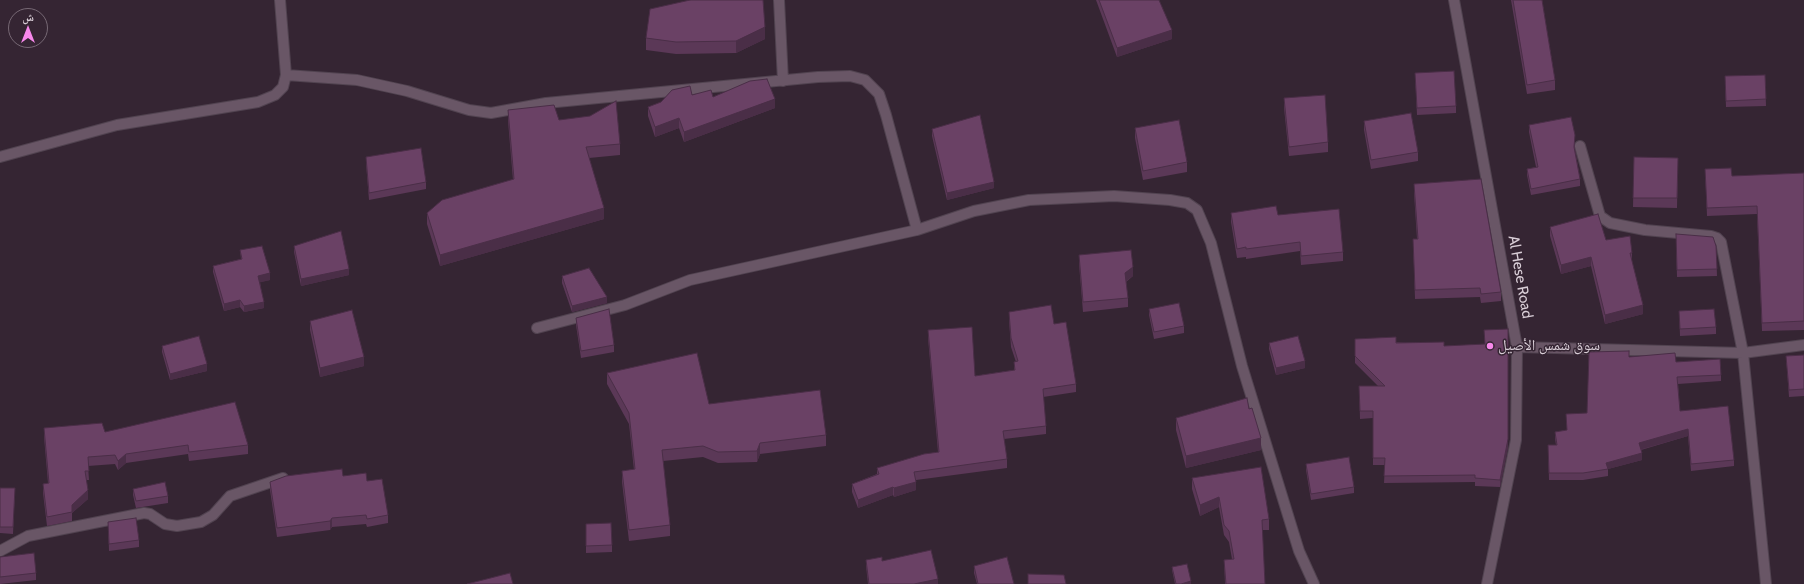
<!DOCTYPE html>
<meta charset="utf-8">
<style>
body{margin:0}
#map{position:relative;width:1804px;height:584px;overflow:hidden;background:#352533;font-family:Cabin,"Noto Naskh Arabic",sans-serif}
canvas{display:block}
.north{position:absolute;left:8px;top:8px;width:40px;height:40px;box-sizing:border-box;background:#352533;border:1px solid #776975;border-radius:50%;rotate:0deg;font-size:11px;font-weight:700;line-height:16px;text-align:center;color:#d9ced7}
.north::after{content:'';display:block;margin:auto;width:14px;height:18px;background:#f788eb;clip-path:polygon(50% 0,100% 100%,50% 72%,0 100%)}
</style>
<div id="map">
<canvas width="1804" height="584"></canvas>
<div class="north">ش</div>
</div>
<script>
const context = document.querySelector('canvas').getContext('2d');
context.lineJoin = 'round';
const shape = rows => new Path2D(rows.map(r => 'M' + r).join(''));
function stroke(path, color, width, dash) { context.strokeStyle = color; context.lineWidth = width; context.lineCap = dash ? 'butt' : 'round'; context.setLineDash(dash || []); context.stroke(path); }
function paint(path, color) { context.fillStyle = color; context.fill(path, 'evenodd'); }
function write(font, color, halo, rows, align = 'center') {
  context.font = font + ' Cabin,"Noto Naskh Arabic",sans-serif'; context.lineWidth = 3; context.setLineDash([]); context.textBaseline = 'middle'; context.strokeStyle = halo; context.fillStyle = color; for (const [text, x, y, turn = 0] of rows) {
    context.save(); context.translate(x, y); context.rotate((+turn || 0) * Math.PI / 180); context.textAlign = isNaN(turn) ? turn : align; if (halo) context.strokeText(text, 0, 0); context.fillText(text, 0, 0); context.restore();
  }
}
const minor = shape([
 [779,0,783,81],
 [1454,0,1517,347,1516,440,1487,584],
 [286,75,357,80,407,91,469,110,491,113,546,103,818,77,850,76,865,80,879,94,886,115,917,230],
 [1580,146,1600,216,1610,223,1645,230,1711,236,1717,238,1721,242,1743,353,1766,584],
 [0,157,117,125,258,102,275,95,283,87,286,75,280,0],
 [537,328,625,305,690,280,917,230,974,211,1029,200,1114,196,1170,200,1187,203,1197,210,1211,243,1242,366,1299,551,1314,584],
 [1517,347,1743,353,1804,345],
 [0,551,28,536,144,513,150,514,165,524,177,526,201,522,213,515,230,496,283,478]
]);
stroke(minor, '#514350', 12);
stroke(minor, '#695666', 10);
paint(shape([
 [1096,0,1159,0,1172,39,1117,57],
 [1511,0,1542,0,1555,80,1555,90,1527,94],
 [646,38,765,39,736,53,676,54,646,50],
 [1415,73,1456,106,1456,113,1417,115],
 [1765,75,1766,106,1726,107,1725,83],
 [692,95,713,97,775,108,684,142,679,128,655,137,648,116,648,107],
 [1284,98,1328,142,1328,152,1289,156,1284,108],
 [508,110,559,120,620,144,620,155,589,158,604,219,440,266,427,224,427,213,513,180,508,121],
 [1364,121,1418,152,1418,161,1371,169,1364,130],
 [1529,125,1575,142,1575,149,1580,179,1580,186,1531,195,1527,175,1527,169,1536,167,1529,132],
 [1135,128,1187,162,1187,172,1143,180,1135,138],
 [932,129,994,188,947,200,932,136],
 [366,157,426,182,426,189,369,200,366,163],
 [1634,157,1678,158,1677,208,1633,207],
 [1705,169,1732,176,1804,173,1804,330,1762,331,1757,214,1707,216],
 [1414,184,1501,292,1501,301,1481,303,1480,297,1415,299,1413,239,1417,239,1414,193],
 [1231,213,1278,215,1343,252,1343,261,1301,265,1300,251,1246,259,1246,257,1237,258,1231,222],
 [1550,227,1606,240,1632,253,1632,262,1643,314,1605,324,1591,266,1561,274,1550,236],
 [1676,241,1716,246,1717,276,1677,277],
 [294,246,349,275,301,286,294,252],
 [240,250,270,280,260,282,264,308,244,312,240,307,224,311,213,272,213,266,241,259],
 [1079,255,1133,276,1126,282,1128,298,1128,307,1083,312,1079,264],
 [562,276,607,303,572,312,562,283],
 [1149,309,1184,326,1184,333,1154,339,1149,315],
 [1679,311,1716,327,1716,334,1680,336],
 [1009,312,1054,324,1076,384,1076,392,1043,397,1046,426,1046,434,1004,439,1007,459,1007,468,916,480,916,490,894,497,893,495,858,508,852,492,852,484,877,474,877,468,938,452,928,338,928,330,975,376,1014,370,1014,362,1016,362,1011,347,1009,321],
 [576,318,614,345,614,352,581,358,576,325],
 [310,321,364,366,320,377,310,330],
 [1355,339,1444,346,1508,447,1500,487,1475,486,1475,482,1384,483,1385,465,1373,465,1373,418,1360,419,1359,386,1378,386,1355,363],
 [1269,343,1305,368,1276,375,1269,349],
 [162,346,207,371,170,380,162,352],
 [1804,355,1804,396,1789,397,1786,356],
 [1629,357,1676,362,1721,375,1721,381,1678,384,1680,411,1734,460,1734,466,1691,471,1688,436,1641,450,1642,460,1608,469,1608,476,1583,480,1549,480,1548,445,1556,445,1555,439,1555,432,1567,430,1587,413],
 [607,373,709,404,826,435,826,446,760,454,757,462,718,463,703,457,663,461,670,525,670,536,629,541,622,482,622,471,634,470,629,424,607,384],
 [1249,409,1261,450,1186,468,1176,430,1176,418],
 [44,428,105,432,248,445,248,454,189,461,188,454,126,463,118,470,115,464,88,466,89,480,86,480,88,499,72,513,72,521,47,526,43,493,43,484,48,483,44,437],
 [1306,464,1354,487,1354,493,1311,500,1306,470],
 [343,476,367,481,388,515,388,523,367,527,366,524,332,527,330,530,277,537,270,490,270,482],
 [1192,478,1269,519,1269,530,1262,530,1265,584,1225,584,1224,560,1232,559,1229,542,1224,535,1219,507,1200,516,1192,489],
 [0,488,15,488,13,534,0,533],
 [133,489,168,496,168,503,136,508,133,495],
 [108,522,139,540,139,547,109,551],
 [586,524,612,545,612,552,586,553],
 [0,557,36,573,36,580,0,584],
 [866,560,882,561,938,584,868,584,866,566],
 [974,566,1014,584,977,584,974,573],
 [1172,567,1191,584,1175,584,1172,570]
]), '#5b3857');
paint(shape([
 [765,27,765,39,736,53,736,41],
 [1172,30,1172,39,1117,57,1117,48],
 [775,99,775,108,684,142,684,132],
 [679,118,679,128,655,137,655,127],
 [994,182,994,188,947,200,947,193],
 [604,208,604,219,440,266,440,255],
 [1591,257,1591,266,1561,274,1561,265],
 [1133,267,1133,276,1125,282,1125,273],
 [349,269,349,275,301,286,301,279],
 [270,273,270,280,258,283,258,276],
 [607,297,607,303,572,312,572,306],
 [240,300,240,307,224,311,224,304],
 [264,302,264,308,244,312,244,306],
 [1643,305,1643,314,1605,324,1605,315],
 [364,357,364,366,320,377,320,368],
 [1305,361,1305,368,1276,375,1276,368],
 [207,364,207,371,170,380,170,374],
 [1688,429,1688,436,1639,450,1639,443],
 [1261,438,1261,450,1186,468,1186,456],
 [1508,439,1508,447,1500,487,1500,480],
 [760,443,760,454,757,462,757,451],
 [1642,453,1642,460,1608,469,1606,463],
 [126,454,126,463,118,470,118,461],
 [916,482,916,490,894,497,894,488],
 [893,487,893,495,858,508,858,500],
 [88,490,88,499,72,513,72,505],
 [1219,497,1219,507,1200,516,1200,505],
 [332,518,332,527,330,530,330,521],
 [938,579,938,584,914,584],
 [1191,581,1191,584,1181,584]
]), '#4a2e47');
const building = shape([
 [690,0,763,0,765,27,736,41,676,42,646,38,650,9,690,0],
 [1099,0,1159,0,1172,30,1117,48,1099,0],
 [1513,0,1542,0,1555,80,1527,85,1513,0],
 [1454,71,1456,106,1417,108,1415,73,1454,71],
 [1765,75,1766,99,1726,101,1725,76,1765,75],
 [767,79,775,99,684,132,679,118,655,127,648,107,661,102,672,90,690,86,692,95,711,90,713,97,750,81,767,79],
 [1325,95,1328,142,1289,147,1284,98,1325,95],
 [616,101,620,144,586,147,604,208,440,255,427,213,442,200,514,179,508,110,554,105,559,120,590,116,616,101],
 [1411,113,1418,152,1371,160,1364,121,1411,113],
 [980,115,994,182,947,193,932,129,980,115],
 [1571,117,1575,135,1574,147,1580,179,1531,189,1527,169,1538,167,1529,125,1571,117],
 [1179,120,1187,162,1143,171,1135,128,1179,120],
 [421,148,426,182,369,193,366,157,421,148],
 [1634,157,1678,158,1677,198,1633,198,1634,157],
 [1731,168,1732,176,1804,173,1804,321,1762,323,1757,206,1707,208,1705,169,1731,168],
 [1481,179,1501,292,1481,294,1480,288,1415,290,1413,239,1418,239,1414,184,1481,179],
 [1276,206,1278,215,1339,209,1343,252,1301,256,1300,242,1246,249,1246,247,1237,249,1231,213,1276,206],
 [1598,214,1606,240,1630,236,1632,253,1630,253,1643,305,1605,315,1591,257,1561,265,1550,227,1598,214],
 [341,231,349,269,301,279,294,246,341,231],
 [1676,234,1713,237,1716,246,1717,269,1677,270,1676,234],
 [262,246,270,273,258,276,264,302,244,306,240,300,224,304,213,266,242,259,240,250,262,246],
 [1131,250,1133,267,1125,273,1128,298,1083,302,1079,255,1131,250],
 [589,268,607,297,572,306,562,276,589,268],
 [1179,303,1184,326,1154,332,1149,309,1179,303],
 [1051,305,1054,324,1066,322,1076,384,1043,389,1046,426,1003,431,1007,459,914,472,916,482,894,488,893,487,858,500,852,484,879,474,877,468,924,454,939,452,928,330,972,327,975,376,1015,370,1014,362,1018,361,1011,338,1009,312,1051,305],
 [609,309,614,345,581,351,576,318,609,309],
 [1714,309,1716,327,1680,329,1679,311,1714,309],
 [352,310,364,357,320,368,310,321,352,310],
 [1508,329,1508,439,1500,480,1475,478,1475,475,1384,476,1385,458,1373,458,1373,411,1360,411,1359,386,1385,386,1355,356,1355,339,1396,337,1396,343,1444,342,1444,346,1485,344,1484,330,1508,329],
 [199,336,207,364,170,374,162,346,199,336],
 [1298,336,1305,361,1276,368,1269,343,1298,336],
 [1629,351,1629,357,1675,353,1676,362,1720,359,1721,375,1677,377,1680,411,1728,406,1734,460,1691,464,1688,429,1639,443,1642,453,1606,463,1608,469,1583,473,1549,473,1548,445,1557,445,1555,432,1567,430,1566,414,1587,413,1589,352,1629,351],
 [697,353,709,404,820,390,826,435,760,443,757,451,718,452,703,446,662,450,670,525,629,530,622,471,635,469,629,413,607,373,697,353],
 [1804,355,1804,389,1789,390,1786,356,1804,355],
 [1247,398,1249,409,1252,408,1261,438,1186,456,1176,418,1247,398],
 [235,402,248,445,189,452,188,445,126,454,118,461,115,455,88,457,89,471,85,471,88,490,72,505,72,512,47,517,43,484,49,483,44,428,102,423,105,432,235,402],
 [1349,457,1354,487,1311,494,1306,464,1349,457],
 [1261,467,1269,519,1262,520,1265,584,1226,584,1224,560,1234,559,1229,531,1224,525,1219,497,1200,505,1192,478,1261,467],
 [342,469,343,476,366,473,367,481,382,479,388,515,367,519,366,515,332,518,330,521,277,528,270,482,286,476,342,469],
 [165,482,168,496,136,501,133,489,165,482],
 [0,488,15,488,13,527,0,527,0,488],
 [136,518,139,540,109,544,108,522,136,518],
 [611,523,612,545,586,546,586,524,611,523],
 [931,550,938,579,914,584,869,584,866,560,882,557,882,561,931,550],
 [34,553,36,573,0,577,0,557,34,553],
 [1007,557,1014,584,978,584,974,566,1007,557],
 [1187,564,1191,581,1181,584,1176,584,1172,567,1187,564],
 [510,573,513,584,467,584,510,573],
 [1028,574,1064,575,1066,584,1028,584,1028,574]
]);
paint(building, '#6a4165');
stroke(building, '#4a2e47', 1);
for (const [x, y, r, color] of [
 [1490,346,4,"#f788eb"]
]) { const dot = new Path2D(); dot.arc(x, y, r, 0, 2 * Math.PI); context.fillStyle = color; context.fill(dot); stroke(dot, '#352533', 1.5); }
write('15px', '#d9ced7', '#352533', [
 ["Al Hese Road",1520,277,80]
]);
write('15px', '#d9ced7', '#352533', [
 ["سوق شمس الأصيل",1498,346]
], 'left');
</script>
